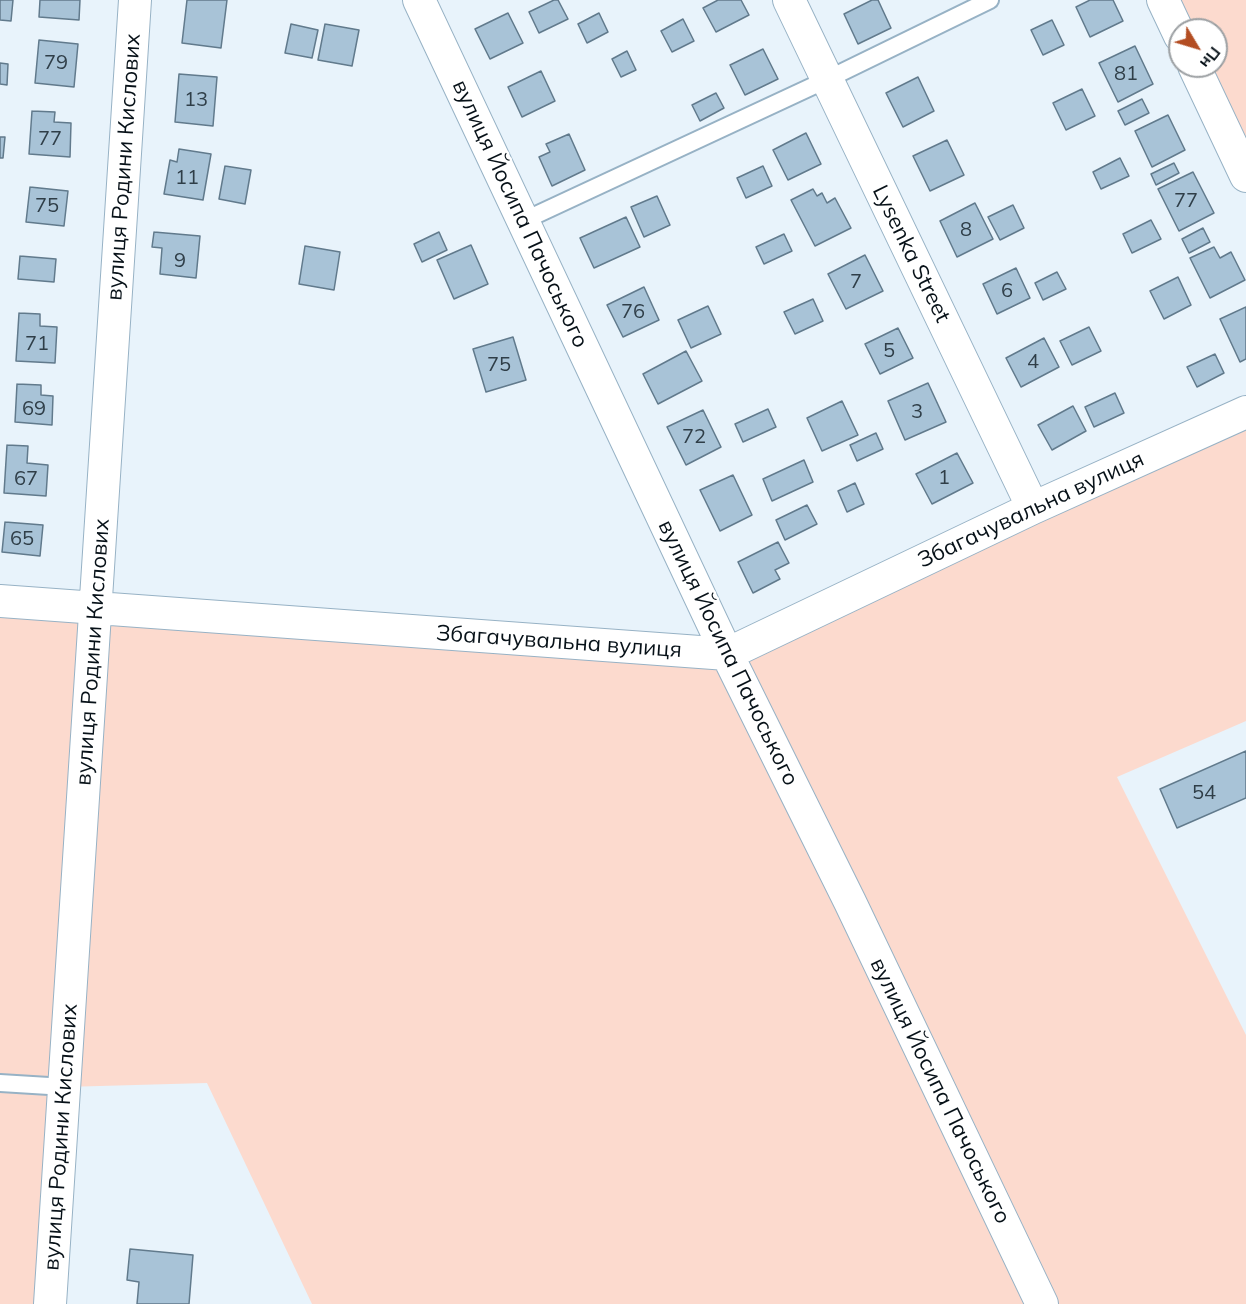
<!DOCTYPE html>
<meta charset="utf-8">
<style>
body{margin:0}
#map{position:relative;width:1246px;height:1304px;overflow:hidden;background:#e8f3fb;font-family:Mulish,sans-serif}
canvas{display:block}
.north{position:absolute;left:1168px;top:18px;width:60px;height:60px;box-sizing:border-box;background:#fff;border:2px solid #9ca0a3;border-radius:50%;rotate:128deg;font-size:16px;font-weight:700;line-height:24px;text-align:center;color:#071118}
.north::after{content:'';display:block;margin:auto;width:21px;height:27px;background:#b34d22;clip-path:polygon(50% 0,100% 100%,50% 72%,0 100%)}
</style>
<div id="map">
<canvas width="1246" height="1304"></canvas>
<div class="north">Пн</div>
</div>
<script>
const context = document.querySelector('canvas').getContext('2d');
context.lineJoin = 'round';
function paint(path, color) { context.fillStyle = color; context.fill(path, 'evenodd'); }
const shape = rows => new Path2D(rows.map(r => 'M' + r).join(''));
function stroke(path, color, width, dash) { context.strokeStyle = color; context.lineWidth = width; context.lineCap = dash ? 'butt' : 'round'; context.setLineDash(dash || []); context.stroke(path); }
function write(font, color, halo, rows, align = 'center') {
  context.font = font + ' Mulish,sans-serif'; context.lineWidth = 5; context.setLineDash([]); context.textBaseline = 'middle'; context.strokeStyle = halo; context.fillStyle = color; for (const [text, x, y, turn = 0] of rows) {
    context.save(); context.translate(x, y); context.rotate((+turn || 0) * Math.PI / 180); context.textAlign = isNaN(turn) ? turn : align; if (halo) context.strokeText(text, 0, 0); context.fillText(text, 0, 0); context.restore();
  }
}
paint(shape([
 [1163,0,1246,0,1246,176,1194,66,1216,66,1216,30,1180,30],
 [1246,412,1246,721,1117,777,1246,1035,1246,1304,312,1304,207,1083,64,1087,50,1304,0,1304,0,601,727,654]
]), '#fcdace');
const building = shape([
 [0,0,13,0,11,21,0,20,0,0],
 [40,0,80,0,79,20,39,17,40,0],
 [187,0,227,0,221,48,182,43,187,0],
 [554,0,558,0,568,19,539,33,529,12,554,0],
 [718,0,741,0,749,15,716,32,703,8,718,0],
 [872,0,878,0,891,28,858,44,844,14,872,0],
 [1090,0,1113,0,1123,21,1090,37,1076,7,1090,0],
 [508,13,523,43,490,59,475,29,508,13],
 [599,13,608,32,587,43,578,24,599,13],
 [683,19,694,41,672,52,661,31,683,19],
 [1052,20,1064,45,1043,55,1031,30,1052,20],
 [291,24,318,30,312,58,285,53,291,24],
 [325,24,359,30,352,66,318,60,325,24],
 [39,40,78,44,74,87,35,83,39,40],
 [1135,46,1153,84,1118,102,1099,63,1135,46],
 [763,49,778,79,745,95,730,65,763,49],
 [627,51,636,70,621,77,612,59,627,51],
 [0,63,8,64,7,85,0,84,0,63],
 [541,71,555,101,522,117,508,87,541,71],
 [179,74,217,77,213,126,175,122,179,74],
 [918,77,934,111,903,127,886,93,918,77],
 [1082,89,1095,116,1066,130,1053,103,1082,89],
 [716,93,724,108,700,121,692,105,716,93],
 [1142,99,1149,113,1125,125,1118,111,1142,99],
 [32,111,55,112,54,122,71,123,70,157,29,154,32,111],
 [1168,115,1185,150,1152,167,1135,131,1168,115],
 [806,133,821,164,788,180,773,150,806,133],
 [569,134,585,170,552,186,539,157,550,152,546,144,569,134],
 [0,137,5,137,3,158,0,158,0,137],
 [947,140,964,175,930,191,913,156,947,140],
 [179,149,211,154,203,200,164,194,170,160,177,162,179,149],
 [1120,158,1129,176,1101,189,1093,172,1120,158],
 [1174,163,1179,173,1156,185,1151,174,1174,163],
 [225,166,251,170,245,204,219,199,225,166],
 [763,166,772,186,746,198,737,178,763,166],
 [1193,172,1214,213,1179,231,1158,189,1193,172],
 [30,187,68,191,64,226,26,222,30,187],
 [813,189,817,196,822,193,827,203,835,198,851,228,815,246,791,200,813,189],
 [657,196,670,225,644,237,631,207,657,196],
 [975,203,993,239,957,257,940,221,975,203],
 [1013,205,1024,228,1000,240,988,217,1013,205],
 [626,217,640,247,594,268,580,238,626,217],
 [1151,220,1161,239,1132,253,1123,234,1151,220],
 [1203,228,1210,242,1189,253,1182,239,1203,228],
 [154,232,200,236,196,278,160,274,162,248,152,247,154,232],
 [439,232,447,250,422,262,414,244,439,232],
 [784,234,792,251,764,264,756,247,784,234],
 [471,245,488,284,454,299,437,260,471,245],
 [305,246,340,252,334,290,299,284,305,246],
 [1214,247,1220,258,1231,252,1245,280,1210,298,1190,258,1214,247],
 [865,255,883,291,846,309,828,274,865,255],
 [20,256,56,259,54,282,18,279,20,256],
 [1016,268,1030,298,997,314,983,284,1016,268],
 [1057,272,1066,289,1043,300,1035,283,1057,272],
 [1178,277,1191,305,1164,319,1150,291,1178,277],
 [644,287,659,320,623,337,607,305,644,287],
 [813,299,823,321,795,334,784,312,813,299],
 [708,306,721,334,691,348,678,320,708,306],
 [1246,307,1246,359,1240,362,1220,319,1246,307],
 [19,313,40,314,40,326,57,327,55,363,16,361,19,313],
 [1089,327,1101,351,1072,365,1060,341,1089,327],
 [898,328,913,358,880,374,865,344,898,328],
 [513,337,526,380,486,392,473,349,513,337],
 [1044,338,1059,367,1021,387,1006,358,1044,338],
 [686,351,702,381,658,404,643,374,686,351],
 [1215,354,1224,373,1197,387,1187,367,1215,354],
 [928,383,946,422,905,440,888,401,928,383],
 [17,384,41,385,41,395,53,396,52,425,15,422,17,384],
 [1115,393,1124,413,1094,427,1085,407,1115,393],
 [842,401,858,435,822,451,807,418,842,401],
 [1073,406,1086,431,1052,450,1038,425,1073,406],
 [768,409,776,427,743,442,735,424,768,409],
 [703,410,721,447,686,465,667,427,703,410],
 [876,433,883,449,857,461,850,445,876,433],
 [7,445,28,446,27,463,48,465,46,496,4,493,7,445],
 [957,453,973,483,932,504,916,474,957,453],
 [804,460,813,482,772,501,763,479,804,460],
 [733,475,752,515,720,531,700,490,733,475],
 [855,483,864,504,847,512,838,491,855,483],
 [807,505,817,524,785,540,776,520,807,505],
 [5,522,43,525,40,556,2,552,5,522],
 [778,542,789,563,775,570,780,579,753,593,738,562,778,542],
 [1246,751,1246,798,1177,828,1160,789,1246,751],
 [130,1249,193,1255,189,1304,137,1304,139,1282,127,1280,130,1249]
]);
paint(building, '#a8c3d7');
stroke(building, '#617a8c', 1.5);
const service = shape([
 [523,221,828,79,990,0],
 [0,1083,65,1087]
]);
const minor = shape([
 [419,0,727,654,850,902,1042,1304],
 [789,0,1033,508],
 [1163,0,1180,36],
 [1194,66,1246,176],
 [0,601,727,654,1033,508,1246,412],
 [50,1304,135,0]
]);
stroke(service, '#97b2c5', 20);
stroke(minor, '#97b2c5', 34);
stroke(service, '#fff', 16);
stroke(minor, '#fff', 32);
write('20px', '#2f3e48', null, [
 ["79",56,63],
 ["81",1126,74],
 ["13",196,100],
 ["77",50,139],
 ["11",187,178],
 ["77",1186,201],
 ["75",47,206],
 ["8",966,230],
 ["9",180,261],
 ["7",856,282],
 ["6",1007,291],
 ["76",633,312],
 ["71",37,344],
 ["5",889,351],
 ["4",1033,362],
 ["75",499,365],
 ["69",34,409],
 ["3",917,412],
 ["72",694,437],
 ["1",944,478],
 ["67",26,479],
 ["65",22,539],
 ["54",1204,793]
]);
write('22px', '#071118', '#fff', [
 ["вулиця Родини Кислових",124,167,-86],
 ["вулиця Йосипа Пачоського",520,214,65],
 ["Lysenka Street",911,254,64],
 ["Збагачувальна вулиця",1031,510,-25],
 ["Збагачувальна вулиця",559,642,4],
 ["вулиця Родини Кислових",93,652,-86],
 ["вулиця Йосипа Пачоського",728,653,64],
 ["вулиця Йосипа Пачоського",940,1091,64],
 ["вулиця Родини Кислових",61,1137,-86]
]);
</script>
